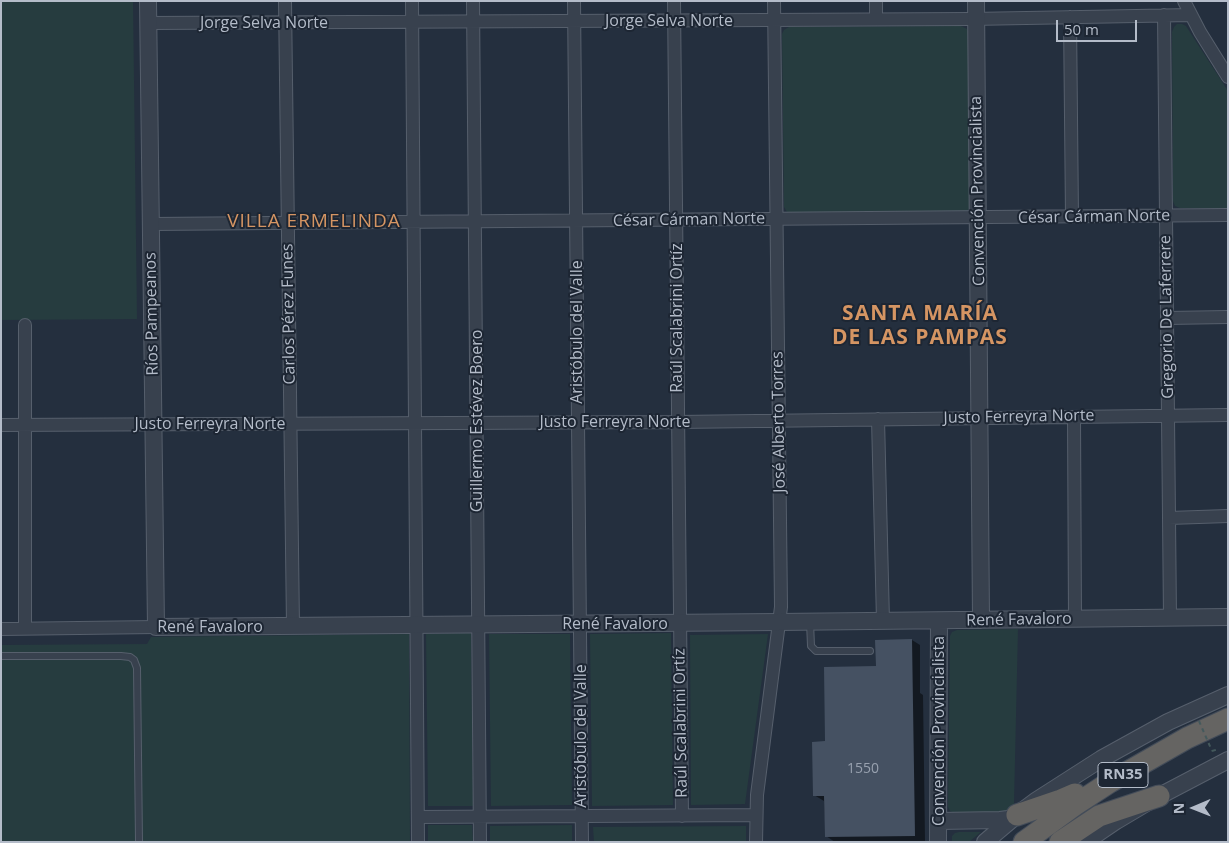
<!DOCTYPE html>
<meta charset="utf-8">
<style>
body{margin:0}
#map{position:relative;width:1229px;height:843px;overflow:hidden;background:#242f3e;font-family:"Open Sans",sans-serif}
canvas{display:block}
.frame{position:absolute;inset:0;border:2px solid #b4bcc9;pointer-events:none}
.north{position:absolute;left:1169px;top:783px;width:50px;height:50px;-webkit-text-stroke:4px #1d2633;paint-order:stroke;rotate:269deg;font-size:14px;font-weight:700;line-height:20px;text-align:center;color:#b4bcc9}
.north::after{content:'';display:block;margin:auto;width:18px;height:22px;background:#b4bcc9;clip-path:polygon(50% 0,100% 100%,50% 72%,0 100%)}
.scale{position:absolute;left:1056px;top:20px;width:81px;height:22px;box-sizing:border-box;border:2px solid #b4bcc9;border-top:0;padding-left:6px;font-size:15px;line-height:18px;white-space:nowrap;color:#b4bcc9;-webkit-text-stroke:4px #1d2633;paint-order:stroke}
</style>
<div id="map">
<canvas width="1229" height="843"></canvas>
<div class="frame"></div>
<div class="north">N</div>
<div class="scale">50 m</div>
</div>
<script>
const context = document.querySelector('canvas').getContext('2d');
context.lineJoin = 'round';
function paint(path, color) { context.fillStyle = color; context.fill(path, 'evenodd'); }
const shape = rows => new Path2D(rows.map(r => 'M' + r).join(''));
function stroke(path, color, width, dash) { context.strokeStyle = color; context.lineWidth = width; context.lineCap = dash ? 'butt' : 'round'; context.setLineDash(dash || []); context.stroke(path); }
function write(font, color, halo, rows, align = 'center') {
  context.font = font + ' "Open Sans",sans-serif'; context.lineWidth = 4; context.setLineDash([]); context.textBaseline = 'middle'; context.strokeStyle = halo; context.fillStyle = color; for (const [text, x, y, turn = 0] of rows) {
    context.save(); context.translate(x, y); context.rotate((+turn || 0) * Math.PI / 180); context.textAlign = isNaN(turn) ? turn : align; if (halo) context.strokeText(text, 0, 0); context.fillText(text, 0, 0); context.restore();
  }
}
paint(shape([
 [1,1,133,1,137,319,1,320],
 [1177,24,1182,24,1186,26,1228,91,1228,208,1180,208,1175,206,1173,201,1172,32,1174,27],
 [961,26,967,29,969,32,970,207,968,210,965,212,790,214,787,212,784,207,782,34,784,30,789,27],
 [1018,629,1014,803,1018,808,1009,812,954,813,950,811,948,807,948,803,950,636,952,632,957,630],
 [471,633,473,806,428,806,426,634],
 [671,633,673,805,592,806,590,634],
 [409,634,410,842,1,842,1,645,147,644,151,637],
 [489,634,570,634,572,805,491,806],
 [768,634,745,804,691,805,690,635],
 [428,825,472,825,473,842,428,842],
 [572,825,572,842,490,842,490,826],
 [746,826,746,842,594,842,593,827],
 [959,832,981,832,969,842,952,842,952,836,955,833]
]), '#263c3f');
paint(shape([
 [912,640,920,645,920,693,923,695,925,841,835,842,826,836,824,801,814,795,826,743,877,667,877,641]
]), '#0007');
paint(shape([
 [912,639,915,836,825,837,824,796,813,796,812,742,825,741,824,667,876,666,875,640]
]), '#455162');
const service = shape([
 [810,622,811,646,816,651,870,651],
 [1,656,121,656,130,657,134,660,137,668,139,842]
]);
const minor = shape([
 [285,1,293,626],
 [412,1,418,842],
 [473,1,480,842],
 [574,1,582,842],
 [674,1,682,816],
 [876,1,876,19],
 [1184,1,1200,32,1228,77],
 [1164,15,1170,618],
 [1070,17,1072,217],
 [148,23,971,19,1191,15],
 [151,224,1228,215],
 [1167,318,1228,317],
 [25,325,25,628],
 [1074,417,1075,619],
 [878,419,883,621],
 [1,425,678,422,1228,415],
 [1169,518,1228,516],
 [1,629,156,627],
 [418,817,756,815],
 [756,842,757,795,781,607,774,1]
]);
const tertiary = shape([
 [148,1,156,627,779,622,1228,617],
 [976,1,981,620],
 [938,821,1000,820,1008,819,1015,816],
 [938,842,939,621],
 [985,842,1017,815,1037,800,1101,759,1168,722,1228,695],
 [1085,842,1116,821,1148,802,1228,760]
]);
const trunk = shape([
 [1017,815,1061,800,1075,794],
 [1024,842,1075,805,1110,782,1187,738,1228,719],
 [1060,842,1099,816,1159,796]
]);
stroke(service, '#565f6c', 8);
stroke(minor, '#565f6c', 14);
stroke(tertiary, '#565f6c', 18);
stroke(trunk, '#434c59', 23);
stroke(shape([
 [1212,751,1219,749]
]), '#44595c', 2, [4, 4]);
stroke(service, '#38414e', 6);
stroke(minor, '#38414e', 12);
stroke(tertiary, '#38414e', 16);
stroke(trunk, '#656462', 21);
stroke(shape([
 [1199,721,1212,751]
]), '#44595c', 2, [4, 4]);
write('14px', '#98a1af', null, [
 ["1550",863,769]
]);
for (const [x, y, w] of [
 [1123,775,50]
]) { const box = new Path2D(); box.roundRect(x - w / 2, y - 12.5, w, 25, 4); context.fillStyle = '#1d2633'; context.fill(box); stroke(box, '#b4bcc9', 1); }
write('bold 15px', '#b4bcc9', null, [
 ["RN35",1123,775]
]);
write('16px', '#b4bcc9', '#1d2633', [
 ["Jorge Selva Norte",669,21],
 ["Jorge Selva Norte",264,23],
 ["Convención Provincialista",978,191,-91],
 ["César Cárman Norte",1094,217,-1],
 ["César Cárman Norte",689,220,-1],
 ["Ríos Pampeanos",152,314,-91],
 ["Carlos Pérez Funes",289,314,-91],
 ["Gregorio De Laferrere",1167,317,-91],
 ["Raúl Scalabrini Ortíz",677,318,-90],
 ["Aristóbulo del Valle",577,332,-90],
 ["Justo Ferreyra Norte",1019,417,-1],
 ["Guillermo Estévez Boero",477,421,-90],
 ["Justo Ferreyra Norte",615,422],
 ["José Alberto Torres",779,422,-91],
 ["Justo Ferreyra Norte",210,424],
 ["René Favaloro",1019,620,-1],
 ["René Favaloro",615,624],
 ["René Favaloro",210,627],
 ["Raúl Scalabrini Ortíz",681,723,-91],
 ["Convención Provincialista",939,731,-90],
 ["Aristóbulo del Valle",581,736,-90]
]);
context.letterSpacing = '1px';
write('19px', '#d59563', '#1d2633', [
 ["VILLA ERMELINDA",314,222]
]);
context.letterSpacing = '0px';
context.letterSpacing = '1px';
write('bold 21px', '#d59563', '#1d2633', [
 ["SANTA MARÍA",920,314],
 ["DE LAS PAMPAS",920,338]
]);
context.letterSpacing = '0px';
</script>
